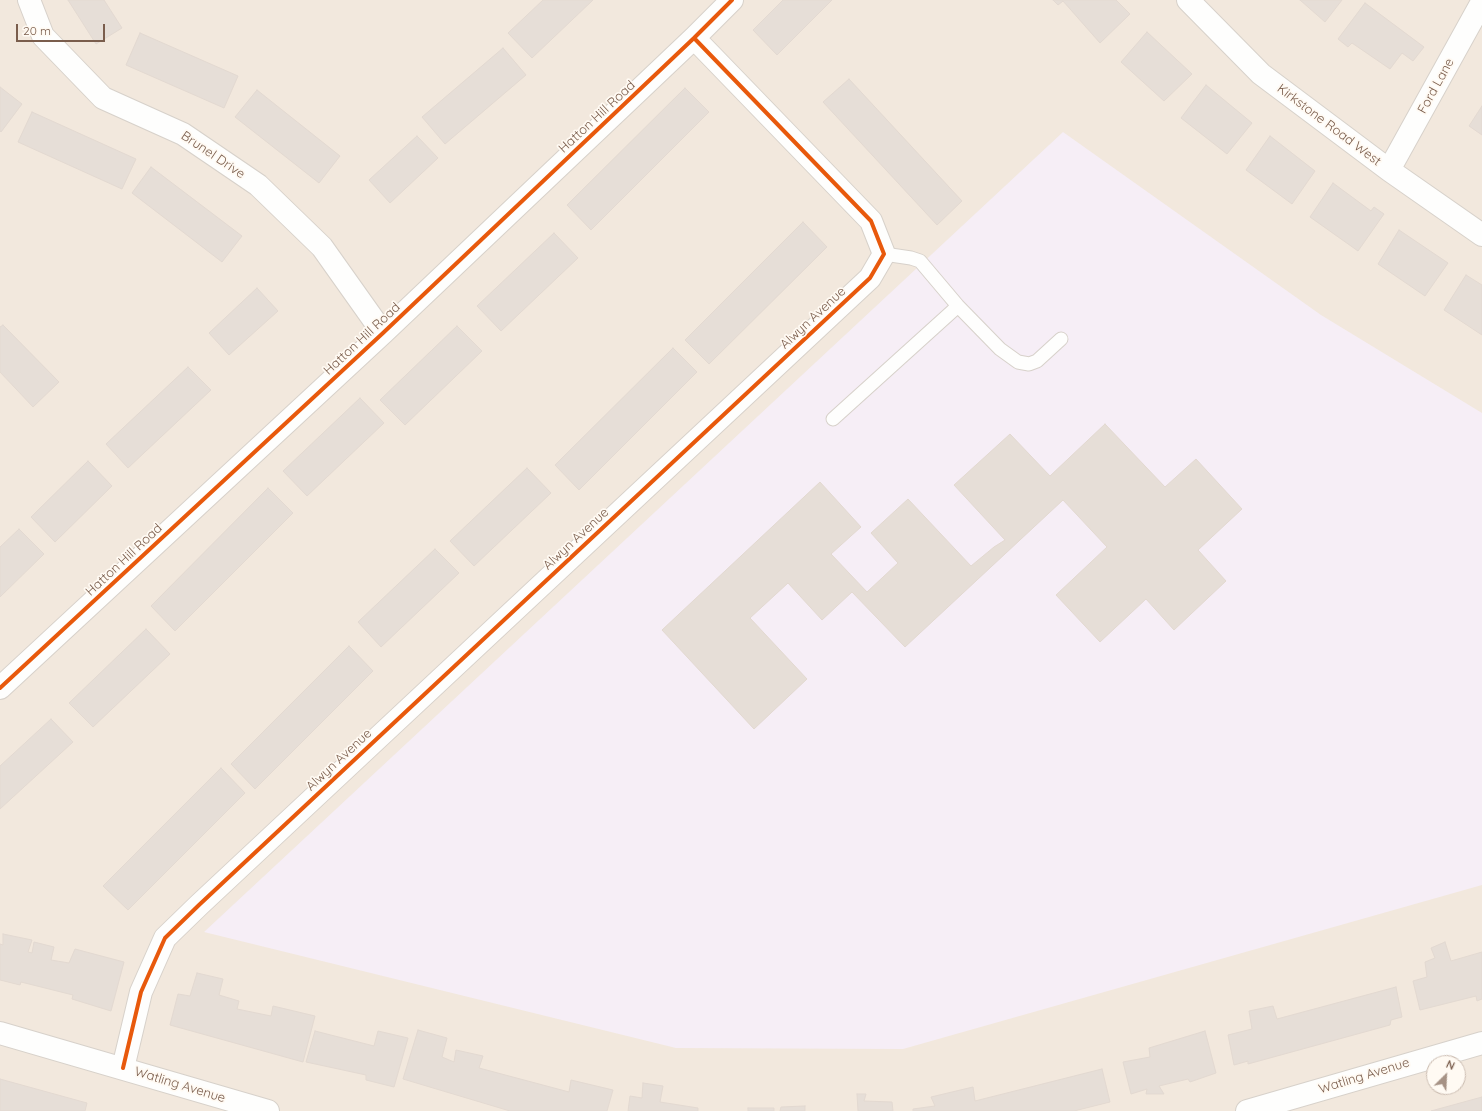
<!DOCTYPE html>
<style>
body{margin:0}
#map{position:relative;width:1482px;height:1111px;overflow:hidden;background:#f9f5f0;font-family:Quicksand,sans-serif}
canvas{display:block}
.north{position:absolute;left:1426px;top:1055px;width:40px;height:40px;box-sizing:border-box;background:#fffaf3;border:1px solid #cabbb0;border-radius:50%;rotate:24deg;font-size:11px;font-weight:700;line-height:16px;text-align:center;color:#7a5d4c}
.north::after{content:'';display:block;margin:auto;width:14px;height:18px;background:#a69285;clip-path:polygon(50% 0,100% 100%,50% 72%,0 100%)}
.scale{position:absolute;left:16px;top:24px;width:89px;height:18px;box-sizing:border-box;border:2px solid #7a5d4c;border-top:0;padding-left:5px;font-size:12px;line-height:14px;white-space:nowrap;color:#7a5d4c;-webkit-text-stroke:3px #fffaf3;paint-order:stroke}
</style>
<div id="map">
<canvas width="1482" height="1111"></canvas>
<div class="north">N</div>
<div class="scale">20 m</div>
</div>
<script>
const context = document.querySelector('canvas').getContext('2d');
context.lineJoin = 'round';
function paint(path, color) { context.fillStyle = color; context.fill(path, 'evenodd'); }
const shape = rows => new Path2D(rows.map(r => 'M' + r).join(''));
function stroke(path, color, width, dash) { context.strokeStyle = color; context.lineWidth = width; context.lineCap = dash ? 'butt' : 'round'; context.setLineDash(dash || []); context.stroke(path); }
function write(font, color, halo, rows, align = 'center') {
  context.font = font + ' Quicksand,sans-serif'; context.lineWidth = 3.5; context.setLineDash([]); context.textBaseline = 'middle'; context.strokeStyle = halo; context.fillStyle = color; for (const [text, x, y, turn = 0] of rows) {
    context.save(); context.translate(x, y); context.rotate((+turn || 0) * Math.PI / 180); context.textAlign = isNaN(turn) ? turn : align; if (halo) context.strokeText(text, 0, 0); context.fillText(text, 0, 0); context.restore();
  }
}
paint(shape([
 [0,0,1482,0,1482,1111,0,1111],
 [1434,1063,1458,1063,1458,1087,1434,1087]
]), '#f2e8dd');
paint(shape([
 [1063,132,1321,315,1482,413,1482,885,903,1049,676,1048,204,932]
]), '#f6eef6');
const building = shape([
 [68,0,104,0,122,28,96,44,68,0],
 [543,0,593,0,532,58,508,33,543,0],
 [783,0,832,0,777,55,753,30,783,0],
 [1053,0,1116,0,1130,14,1100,43,1063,1,1058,5,1053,0],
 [1300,0,1342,0,1325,22,1300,0],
 [1365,3,1424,47,1413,61,1402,53,1390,69,1352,43,1348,47,1338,39,1365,3],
 [1147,32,1192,74,1164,101,1121,62,1147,32],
 [140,33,238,76,224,108,126,65,140,33],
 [503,48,526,75,445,144,422,117,503,48],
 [849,79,962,201,937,225,823,102,849,79],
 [1206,85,1252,123,1227,154,1181,118,1206,85],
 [0,87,22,104,1,132,0,131,0,87],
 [685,88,709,112,591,230,567,205,685,88],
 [257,90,340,156,319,183,235,117,257,90],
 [1482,106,1482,135,1469,126,1482,106],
 [32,112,136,159,122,189,18,142,32,112],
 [417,136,438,158,390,203,369,180,417,136],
 [1270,136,1315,171,1292,204,1246,170,1270,136],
 [151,167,242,236,222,262,132,193,151,167],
 [1333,183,1371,211,1374,207,1384,214,1358,251,1310,217,1333,183],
 [803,222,827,247,709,364,685,340,803,222],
 [1399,230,1448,263,1425,296,1378,264,1399,230],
 [554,233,578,258,501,331,477,306,554,233],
 [1466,275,1482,285,1482,335,1444,310,1466,275],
 [257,288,278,311,229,355,209,333,257,288],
 [3,325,59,382,33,407,0,372,0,327,3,325],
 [457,326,482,351,405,425,380,400,457,326],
 [673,348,697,372,579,490,555,465,673,348],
 [188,367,211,390,128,468,106,444,188,367],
 [360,398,384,423,307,496,283,471,360,398],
 [1105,424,1165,487,1196,459,1242,509,1198,550,1226,581,1174,630,1146,599,1100,642,1056,595,1107,547,1063,500,905,647,852,592,822,620,788,583,750,618,807,679,754,729,662,630,820,482,861,527,831,554,867,592,898,563,871,533,908,499,971,566,994,547,1005,540,954,485,1010,434,1050,476,1105,424],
 [88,461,112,486,55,542,31,517,88,461],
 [527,468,551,493,474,566,450,541,527,468],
 [268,488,293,513,175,631,151,606,268,488],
 [19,529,44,554,0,597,0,547,19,529],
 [435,549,459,573,381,647,358,622,435,549],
 [146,629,170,654,93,727,69,703,146,629],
 [349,646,373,671,255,789,231,764,349,646],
 [51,719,73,742,0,809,0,766,51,719],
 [221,768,245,793,128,910,103,886,221,768],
 [3,934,32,940,28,952,32,953,34,942,54,947,51,960,69,963,75,949,124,962,111,1011,72,999,73,995,21,982,20,985,0,980,0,944,3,945,3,934],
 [1445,942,1451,961,1482,952,1482,999,1477,1001,1476,996,1420,1010,1413,981,1427,977,1425,962,1435,958,1431,948,1445,942],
 [197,973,223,979,219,995,239,1001,237,1009,271,1016,273,1006,315,1016,303,1062,170,1025,178,994,190,996,197,973],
 [1396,987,1402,1017,1391,1020,1390,1025,1248,1064,1248,1061,1234,1065,1228,1035,1252,1029,1249,1011,1273,1006,1277,1019,1396,987],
 [418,1030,447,1038,442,1057,454,1062,456,1050,483,1056,479,1068,569,1092,571,1080,613,1090,607,1111,510,1111,403,1079,418,1030],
 [315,1031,374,1046,378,1031,408,1038,394,1087,366,1080,366,1075,306,1062,315,1031],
 [1205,1031,1216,1073,1190,1082,1188,1079,1159,1086,1164,1094,1146,1094,1147,1089,1131,1094,1123,1062,1150,1057,1149,1048,1205,1031],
 [1102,1069,1110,1102,1074,1111,913,1111,913,1109,935,1106,931,1097,973,1087,975,1101,1102,1069],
 [0,1079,87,1103,85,1111,0,1111,0,1079],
 [643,1083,663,1086,660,1102,698,1108,698,1111,628,1111,630,1096,642,1098,643,1083],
 [857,1094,866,1094,864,1101,892,1102,893,1111,858,1111,857,1094],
 [1482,1097,1482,1111,1431,1111,1482,1097],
 [805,1106,805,1111,780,1111,781,1107,805,1106],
 [748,1108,774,1108,774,1111,748,1111,748,1108]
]);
paint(building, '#e6ded7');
stroke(building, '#e3d9d1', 1);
const service = shape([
 [884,254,911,258,920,261,958,306,1000,349,1018,362,1029,364,1037,361,1061,339],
 [833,419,958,306]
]);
const minor = shape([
 [29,0,43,36,103,98,183,134,258,185,322,247,383,333],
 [1188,0,1261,74,1389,170,1482,235],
 [1389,170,1482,2],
 [0,688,383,333,694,38,732,0],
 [0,1033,268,1111],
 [123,1068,141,992,165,938,199,905,870,278,884,254,871,221,694,38],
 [1247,1111,1482,1043]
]);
stroke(service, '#d7d1ca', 15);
stroke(minor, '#d7d1ca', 24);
stroke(service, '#fefefd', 13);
stroke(minor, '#fefefd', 22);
stroke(shape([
 [0,688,383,333,694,38,732,0],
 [123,1068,141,992,165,938,199,905,870,278,884,254,871,221,694,38]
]), '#e8590c', 4);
write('13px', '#7a5d4c', '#fffaf3', [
 ["Ford Lane",1436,86,-61],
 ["Hatton Hill Road",597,117,-43],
 ["Kirkstone Road West",1329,125,37],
 ["Brunel Drive",213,155,34],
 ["Alwyn Avenue",813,318,-43],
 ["Hatton Hill Road",362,339,-43],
 ["Alwyn Avenue",576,539,-43],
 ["Hatton Hill Road",124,560,-43],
 ["Alwyn Avenue",339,760,-43],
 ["Watling Avenue",1364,1076,-17],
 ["Watling Avenue",180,1085,17]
]);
</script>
